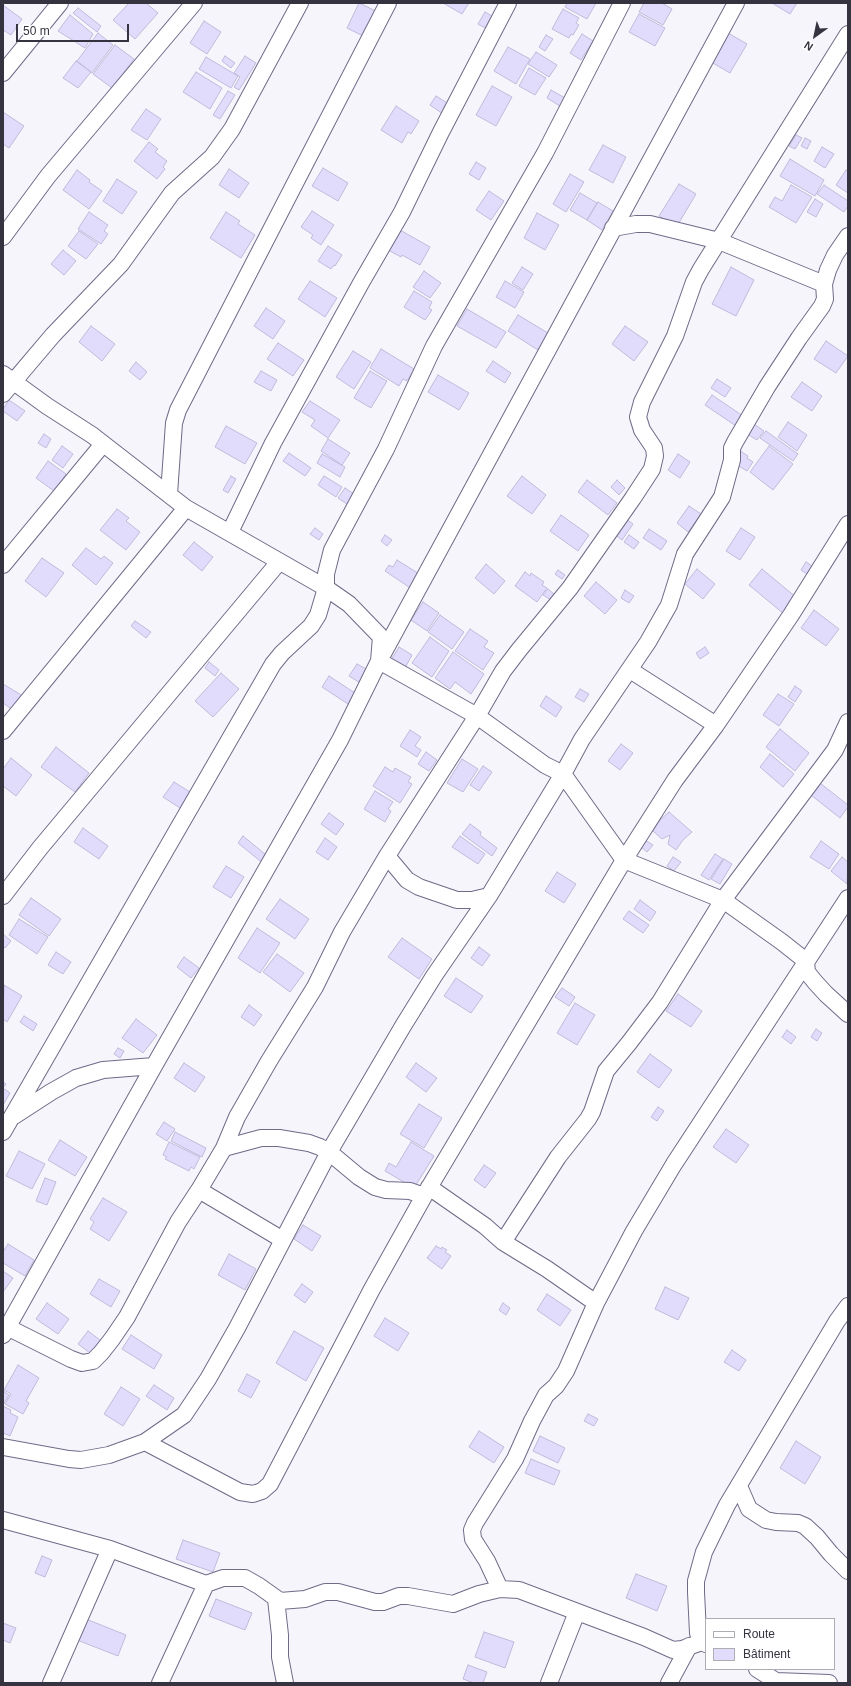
<!DOCTYPE html>
<meta charset="utf-8">
<style>
body{margin:0}
#map{position:relative;width:851px;height:1686px;overflow:hidden;background:#f7f5fc;font-family:Helvetica,sans-serif}
canvas{display:block}
.frame{position:absolute;inset:0;border:4px solid #363340;pointer-events:none}
.legend{position:absolute;left:705px;top:1618px;width:130px;height:52px;box-sizing:border-box;background:#fff;border:1px solid #afadb3;margin:0;padding:5px 7px;list-style:none;font-size:12px;color:#363340}
.legend li{display:flex;align-items:center;gap:8px;height:20px}
.legend b{width:20px;border:1px solid #afadb3}
.north{position:absolute;left:795px;top:16px;width:40px;height:40px;-webkit-text-stroke:3px #fff;paint-order:stroke;rotate:213deg;font-size:11px;font-weight:700;line-height:16px;text-align:center;color:#363340}
.north::after{content:'';display:block;margin:auto;width:14px;height:18px;background:#363340;clip-path:polygon(50% 0,100% 100%,50% 72%,0 100%)}
.scale{position:absolute;left:16px;top:24px;width:113px;height:18px;box-sizing:border-box;border:2px solid #363340;border-top:0;padding-left:5px;font-size:12px;line-height:14px;white-space:nowrap;color:#363340;-webkit-text-stroke:3px #fff;paint-order:stroke}
</style>
<div id="map">
<canvas width="851" height="1686"></canvas>
<div class="frame"></div>
<ul class="legend">
<li><b style="height:5px;background:#fff"></b>Route</li>
<li><b style="height:11px;background:#e1dbfc"></b>Bâtiment</li>
</ul>
<div class="north">N</div>
<div class="scale">50 m</div>
</div>
<script>
const context = document.querySelector('canvas').getContext('2d');
context.lineJoin = 'round';
function paint(path, color) { context.fillStyle = color; context.fill(path, 'evenodd'); }
const shape = rows => new Path2D(rows.map(r => 'M' + r).join(''));
function stroke(path, color, width, dash) { context.strokeStyle = color; context.lineWidth = width; context.lineCap = dash ? 'butt' : 'round'; context.setLineDash(dash || []); context.stroke(path); }
const building = shape([
 [129,3,146,3,158,13,135,39,113,20,129,3],
 [359,3,378,12,365,37,347,28,359,3],
 [443,3,469,3,462,14,443,3],
 [567,3,596,3,587,19,565,7,567,3],
 [644,3,662,3,672,9,663,25,639,12,644,3],
 [772,3,797,3,790,14,772,3],
 [3,5,22,19,11,35,3,30,3,5],
 [78,8,101,26,97,32,73,13,78,8],
 [563,9,579,18,576,23,579,25,573,35,571,34,569,38,552,29,563,9],
 [485,12,492,16,485,28,478,24,485,12],
 [639,14,665,28,655,46,629,32,639,14],
 [70,15,93,34,85,48,58,31,70,15],
 [204,21,221,32,207,54,190,43,204,21],
 [98,33,113,45,92,73,77,61,98,33],
 [728,33,747,44,730,73,711,62,728,33],
 [582,34,593,41,581,60,570,53,582,34],
 [546,35,553,39,545,51,539,47,546,35],
 [115,45,134,59,112,88,93,74,115,45],
 [508,47,530,59,516,84,494,71,508,47],
 [536,52,557,65,549,77,528,64,536,52],
 [225,56,235,63,231,68,222,61,225,56],
 [245,56,256,63,239,90,234,87,240,77,234,73,245,56],
 [206,57,238,76,231,88,199,69,206,57],
 [76,61,91,72,78,88,63,78,76,61],
 [529,68,546,78,535,95,519,86,529,68],
 [196,72,222,88,210,109,183,92,196,72],
 [492,86,512,97,496,126,476,115,492,86],
 [551,90,565,98,560,106,547,98,551,90],
 [228,91,235,95,220,119,213,115,228,91],
 [436,96,449,104,443,114,430,105,436,96],
 [396,106,419,121,411,134,408,132,402,143,381,130,396,106],
 [146,109,161,119,147,140,131,130,146,109],
 [3,112,24,126,9,148,3,144,3,112],
 [796,135,802,138,795,149,789,146,796,135],
 [805,138,811,141,807,149,801,146,805,138],
 [149,142,158,149,155,152,167,161,163,167,165,169,157,179,134,161,149,142],
 [603,145,626,157,613,183,589,170,603,145],
 [822,147,834,154,825,168,814,161,822,147],
 [790,159,824,180,815,196,780,176,790,159],
 [476,162,486,168,479,180,469,174,476,162],
 [323,168,348,183,338,201,312,186,323,168],
 [229,169,249,183,239,198,219,185,229,169],
 [77,170,90,180,89,182,102,191,89,209,63,190,77,170],
 [846,170,848,172,848,193,836,185,846,170],
 [570,174,584,182,566,212,553,204,570,174],
 [117,179,137,192,122,214,103,201,117,179],
 [679,184,696,194,677,226,659,216,679,184],
 [791,185,812,197,796,223,769,207,775,197,782,201,791,185],
 [824,185,848,201,848,206,844,212,817,194,824,185],
 [489,191,504,201,491,220,476,210,489,191],
 [580,193,597,203,587,220,570,210,580,193],
 [815,199,823,204,816,217,807,212,815,199],
 [598,202,613,211,602,230,587,220,598,202],
 [312,211,334,225,321,245,311,238,313,235,301,227,312,211],
 [89,212,108,225,104,231,108,234,101,244,78,229,89,212],
 [226,212,240,221,238,224,255,235,241,258,210,238,226,212],
 [537,213,559,225,545,250,524,238,537,213],
 [400,230,430,247,420,265,402,255,401,257,388,250,400,230],
 [79,231,98,244,86,259,68,246,79,231],
 [328,246,342,255,335,266,334,265,331,269,318,261,328,246],
 [63,250,76,261,64,275,51,264,63,250],
 [522,267,533,274,523,290,512,283,522,267],
 [731,267,754,280,736,316,712,304,731,267],
 [424,271,441,283,430,298,413,287,424,271],
 [310,281,337,298,325,317,298,299,310,281],
 [505,281,524,292,515,308,496,297,505,281],
 [414,291,432,302,429,308,432,310,425,320,404,307,414,291],
 [266,308,285,321,273,339,254,326,266,308],
 [467,309,506,332,496,348,457,326,467,309],
 [518,315,548,333,538,350,508,331,518,315],
 [91,326,115,344,102,361,79,342,91,326],
 [625,326,648,342,634,361,612,344,625,326],
 [826,341,848,356,836,373,814,359,826,341],
 [278,343,304,360,293,376,267,359,278,343],
 [381,349,414,369,407,381,403,379,399,386,370,368,381,349],
 [353,351,371,362,354,389,336,377,353,351],
 [493,361,511,373,505,383,486,371,493,361],
 [136,362,147,372,140,380,129,371,136,362],
 [261,371,277,380,271,391,254,382,261,371],
 [370,371,387,381,371,408,354,398,370,371],
 [438,375,469,393,459,410,428,392,438,375],
 [717,379,731,388,725,397,711,388,717,379],
 [802,382,822,396,812,411,791,397,802,382],
 [712,395,743,416,736,426,705,405,712,395],
 [9,400,25,411,17,421,3,411,3,409,9,400],
 [310,401,340,420,328,438,311,426,315,420,302,412,310,401],
 [788,422,807,435,797,451,778,437,788,422],
 [754,424,764,431,757,440,747,434,754,424],
 [226,426,257,443,245,464,215,447,226,426],
 [766,431,798,454,793,461,760,438,766,431],
 [44,434,51,439,46,448,38,443,44,434],
 [328,439,350,453,342,465,321,451,328,439],
 [62,446,73,454,63,468,52,460,62,446],
 [769,446,793,464,773,490,750,472,769,446],
 [739,450,748,456,747,458,753,462,747,471,732,462,739,450],
 [289,453,311,468,305,476,283,461,289,453],
 [322,454,345,467,340,477,317,463,322,454],
 [678,454,690,462,680,478,668,470,678,454],
 [48,461,66,474,54,491,36,478,48,461],
 [231,476,236,479,228,493,223,490,231,476],
 [324,476,342,487,336,497,318,485,324,476],
 [522,476,546,495,532,514,507,496,522,476],
 [587,480,617,503,608,515,578,492,587,480],
 [617,480,625,488,619,495,611,487,617,480],
 [345,488,354,494,347,504,338,498,345,488],
 [689,506,701,514,688,532,677,523,689,506],
 [117,509,129,518,126,521,140,532,126,550,100,530,117,509],
 [561,515,589,535,578,551,550,531,561,515],
 [626,519,633,524,622,540,614,534,626,519],
 [315,528,323,534,319,540,310,534,315,528],
 [741,528,755,537,740,560,726,551,741,528],
 [649,529,667,541,661,550,643,538,649,529],
 [385,535,392,540,387,546,381,541,385,535],
 [629,535,639,542,634,549,624,542,629,535],
 [194,542,213,557,202,571,183,555,194,542],
 [86,548,101,559,104,556,113,563,96,585,72,565,86,548],
 [42,558,64,573,46,597,25,581,42,558],
 [397,560,421,575,412,589,385,571,389,565,393,567,397,560],
 [806,562,812,566,807,574,801,570,806,562],
 [486,564,505,581,494,594,475,578,486,564],
 [697,569,715,584,703,599,685,584,697,569],
 [762,569,797,598,784,614,749,585,762,569],
 [558,570,565,575,562,579,555,574,558,570],
 [525,572,530,576,531,573,544,582,542,585,547,588,537,602,515,586,525,572],
 [596,582,617,600,605,614,584,596,596,582],
 [548,589,554,594,551,600,543,595,548,589],
 [625,590,634,596,629,603,621,598,625,590],
 [423,602,439,613,427,631,411,620,423,602],
 [814,610,839,629,826,646,801,628,814,610],
 [440,615,464,632,452,649,428,632,440,615],
 [135,621,151,632,146,638,131,626,135,621],
 [470,629,488,641,484,647,494,653,483,670,455,651,470,629],
 [430,637,449,651,432,677,412,663,430,637],
 [399,647,412,655,405,668,391,660,399,647],
 [705,647,709,653,700,659,696,653,705,647],
 [453,652,484,674,471,694,455,682,450,689,435,678,453,652],
 [209,662,219,670,215,676,205,668,209,662],
 [357,664,370,671,362,684,349,676,357,664],
 [221,673,239,689,213,717,195,701,221,673],
 [329,676,358,695,351,706,322,687,329,676],
 [3,684,23,696,13,710,3,703,3,684],
 [795,686,802,691,795,702,788,697,795,686],
 [580,689,589,694,584,702,575,697,580,689],
 [778,694,794,704,779,726,763,715,778,694],
 [546,696,562,707,556,717,540,706,546,696],
 [780,729,809,753,795,771,766,747,780,729],
 [410,730,421,737,415,746,421,750,417,757,400,746,410,730],
 [621,744,633,753,620,770,608,761,621,744],
 [56,747,89,773,75,792,41,767,56,747],
 [426,752,437,760,429,771,418,764,426,752],
 [770,754,794,774,783,787,760,767,770,754],
 [11,758,32,775,16,796,3,786,3,769,11,758],
 [462,759,478,769,463,792,447,783,462,759],
 [483,766,492,772,479,791,470,785,483,766],
 [385,767,393,772,395,768,411,777,408,782,412,784,400,803,373,786,385,767],
 [174,782,190,792,180,808,163,797,174,782],
 [820,783,848,805,848,807,840,818,811,795,820,783],
 [375,791,393,802,388,809,391,811,385,822,364,809,375,791],
 [669,812,692,832,683,840,676,850,668,844,670,835,662,839,653,831,660,820,669,812],
 [329,813,344,824,336,835,321,824,329,813],
 [470,824,481,832,480,835,497,848,492,856,462,834,470,824],
 [83,828,108,846,99,859,74,842,83,828],
 [243,836,271,859,265,865,238,843,243,836],
 [460,836,485,854,478,864,452,847,460,836],
 [325,838,337,847,328,860,316,852,325,838],
 [645,840,653,845,647,852,641,847,645,840],
 [821,841,839,854,829,869,810,857,821,841],
 [715,854,723,859,709,880,701,875,715,854],
 [673,857,681,862,674,871,667,866,673,857],
 [842,857,848,862,847,884,831,871,842,857],
 [724,859,732,864,720,884,711,879,724,859],
 [226,866,244,877,231,898,213,887,226,866],
 [557,872,576,884,564,903,545,891,557,872],
 [31,898,61,919,49,936,19,915,31,898],
 [280,899,309,919,295,939,266,919,280,899],
 [640,900,656,912,650,921,634,909,640,900],
 [629,911,649,925,643,933,623,919,629,911],
 [19,919,48,937,37,954,9,935,19,919],
 [257,928,280,943,260,973,238,958,257,928],
 [3,934,11,941,5,948,3,946,3,934],
 [402,938,432,959,419,979,388,957,402,938],
 [479,947,490,955,482,966,471,958,479,947],
 [56,952,71,962,63,974,48,965,56,952],
 [277,954,304,973,290,992,263,972,277,954],
 [184,957,199,968,191,978,177,967,184,957],
 [456,978,483,996,471,1013,444,996,456,978],
 [4,985,22,996,7,1022,3,1019,4,985],
 [562,988,575,997,569,1006,555,997,562,988],
 [678,994,702,1011,691,1027,666,1011,678,994],
 [575,1003,595,1015,577,1045,557,1033,575,1003],
 [249,1005,262,1015,254,1026,241,1017,249,1005],
 [24,1016,37,1024,33,1031,20,1022,24,1016],
 [136,1019,157,1035,143,1053,122,1038,136,1019],
 [816,1029,822,1033,817,1041,811,1037,816,1029],
 [787,1030,796,1037,791,1044,782,1037,787,1030],
 [118,1048,124,1051,120,1058,114,1054,118,1048],
 [650,1054,672,1070,659,1088,637,1072,650,1054],
 [184,1063,205,1077,195,1092,174,1078,184,1063],
 [416,1063,437,1078,426,1092,406,1077,416,1063],
 [3,1082,6,1084,3,1088,10,1093,3,1105,3,1082],
 [419,1104,442,1118,424,1148,400,1134,419,1104],
 [658,1107,664,1111,657,1121,651,1117,658,1107],
 [164,1122,175,1129,167,1141,156,1134,164,1122],
 [726,1129,749,1145,736,1163,713,1147,726,1129],
 [175,1132,206,1148,202,1157,171,1141,175,1132],
 [60,1140,87,1157,75,1176,48,1160,60,1140],
 [169,1142,200,1157,194,1169,191,1167,189,1171,165,1159,167,1157,163,1155,169,1142],
 [411,1142,434,1156,414,1188,385,1171,389,1163,396,1167,411,1142],
 [19,1151,45,1164,32,1189,6,1176,19,1151],
 [484,1165,496,1173,485,1188,474,1180,484,1165],
 [45,1178,56,1182,47,1205,36,1201,45,1178],
 [103,1198,127,1212,109,1241,90,1229,94,1222,90,1219,103,1198],
 [303,1225,321,1236,312,1251,294,1239,303,1225],
 [8,1244,34,1260,25,1276,3,1263,3,1252,8,1244],
 [436,1246,441,1249,442,1247,447,1250,445,1252,451,1256,442,1269,427,1258,436,1246],
 [229,1254,256,1269,245,1290,218,1275,229,1254],
 [3,1271,13,1278,3,1292,3,1271],
 [99,1279,120,1291,111,1307,90,1294,99,1279],
 [302,1284,313,1292,305,1303,294,1295,302,1284],
 [665,1287,689,1298,678,1320,655,1309,665,1287],
 [547,1294,571,1310,560,1326,537,1310,547,1294],
 [47,1303,69,1319,58,1334,36,1319,47,1303],
 [503,1303,510,1308,506,1315,499,1310,503,1303],
 [385,1318,409,1333,398,1351,374,1336,385,1318],
 [88,1331,104,1343,94,1356,78,1344,88,1331],
 [294,1331,324,1348,306,1381,276,1363,294,1331],
 [131,1335,162,1355,154,1369,122,1349,131,1335],
 [732,1350,746,1360,739,1371,724,1362,732,1350],
 [18,1365,39,1378,26,1401,29,1403,23,1414,5,1404,11,1394,4,1390,18,1365],
 [247,1374,260,1381,251,1398,238,1391,247,1374],
 [154,1385,174,1398,167,1410,146,1396,154,1385],
 [121,1387,140,1399,123,1426,104,1414,121,1387],
 [3,1391,9,1395,3,1405,3,1391],
 [3,1406,11,1410,10,1413,18,1417,10,1436,3,1433,3,1406],
 [588,1414,598,1419,594,1426,584,1421,588,1414],
 [479,1431,504,1447,494,1463,469,1447,479,1431],
 [540,1436,565,1448,558,1463,533,1451,540,1436],
 [796,1441,821,1457,805,1484,780,1468,796,1441],
 [531,1459,560,1471,554,1485,525,1473,531,1459],
 [183,1540,220,1553,213,1572,176,1559,183,1540],
 [42,1556,52,1560,45,1577,35,1573,42,1556],
 [636,1574,667,1586,657,1611,626,1598,636,1574],
 [216,1599,252,1613,245,1630,209,1616,216,1599],
 [86,1619,126,1635,118,1656,77,1640,86,1619],
 [3,1623,16,1628,10,1643,3,1640,3,1623],
 [484,1632,514,1642,505,1668,475,1657,484,1632],
 [468,1665,487,1672,483,1683,474,1683,463,1679,468,1665]
]);
paint(building, '#e1dbfc');
stroke(building, '#c0bada', 1);
const minor = shape([
 [3,73,60,3],
 [613,228,636,224,650,224,719,241,824,284],
 [3,237,48,176,194,3],
 [3,374,47,406,92,435,186,508,326,588,349,604,381,637,379,661,477,716,545,765,563,774,624,860,723,900,782,942,806,961,807,972,815,982,826,994,848,1014],
 [3,394,53,335,121,264,172,193,212,157,232,129,300,3],
 [169,494,174,423,178,410,388,3],
 [230,532,273,443,361,283,402,212,441,132,508,3],
 [3,565,103,444],
 [630,670,716,725],
 [3,731,186,508],
 [387,856,407,880,419,887,457,900,472,900,489,896],
 [3,896,40,848,279,562],
 [14,1116,51,1092,76,1078,103,1070,154,1066],
 [3,1132,273,664,282,653,311,626,318,615,326,588,326,574,332,550,386,449,434,346,545,153,622,3],
 [224,1148,261,1138,279,1138,309,1143,320,1147,329,1152,359,1177,375,1187,386,1190,410,1191,424,1196],
 [429,1187,485,1226,503,1242,547,1269,596,1303],
 [199,1190,283,1240],
 [503,1242,558,1157,588,1119,592,1112,606,1071,629,1043,660,1002,723,900,835,750,848,722],
 [3,1325,71,1359,82,1363,93,1361,101,1353,112,1339,127,1317,178,1222,199,1190,224,1148,237,1117,269,1061,315,987,342,932,387,856,477,716,503,671,519,650,570,588,633,498,652,469,655,456,654,448,642,430,638,417,642,402,675,336,694,282,701,269,848,34],
 [3,1335,154,1066,340,740,379,661,736,3],
 [145,1442,240,1492,253,1494,262,1491,270,1484,372,1289,424,1196,624,860,675,780,716,725,791,615,848,524],
 [3,1447,69,1459,81,1460,109,1455,145,1442,184,1415,208,1379,237,1328,329,1152,403,1026,434,976,489,896,563,774,582,739,648,642,669,605,685,554,722,497,732,460,732,448,735,442,767,387,799,338,822,306,825,299,824,284,828,270,835,255,848,236],
 [739,1486,749,1509,766,1520,776,1522,798,1523,805,1526,817,1537,831,1554,848,1571],
 [3,1520,110,1549,206,1584,223,1578,245,1578,259,1586,280,1601,305,1599,325,1592,338,1592,375,1602,383,1602,399,1596,408,1596,453,1604,479,1594,500,1589,519,1590,644,1637,673,1650,682,1649,702,1642,706,1644],
 [500,1589,487,1561,473,1539,472,1530,475,1523,515,1459,532,1421,546,1395,556,1386,566,1371,596,1303,634,1231,674,1164,848,898],
 [276,1599,280,1635,280,1657,285,1683],
 [702,1642,698,1633,696,1592,696,1581,704,1552,727,1505,837,1321,848,1306],
 [757,1669,776,1681,829,1683],
 [51,1683,110,1549],
 [160,1683,206,1584],
 [549,1683,577,1612],
 [669,1683,689,1646]
]);
stroke(minor, '#706a87', 18);
stroke(minor, '#fff', 16);
</script>
